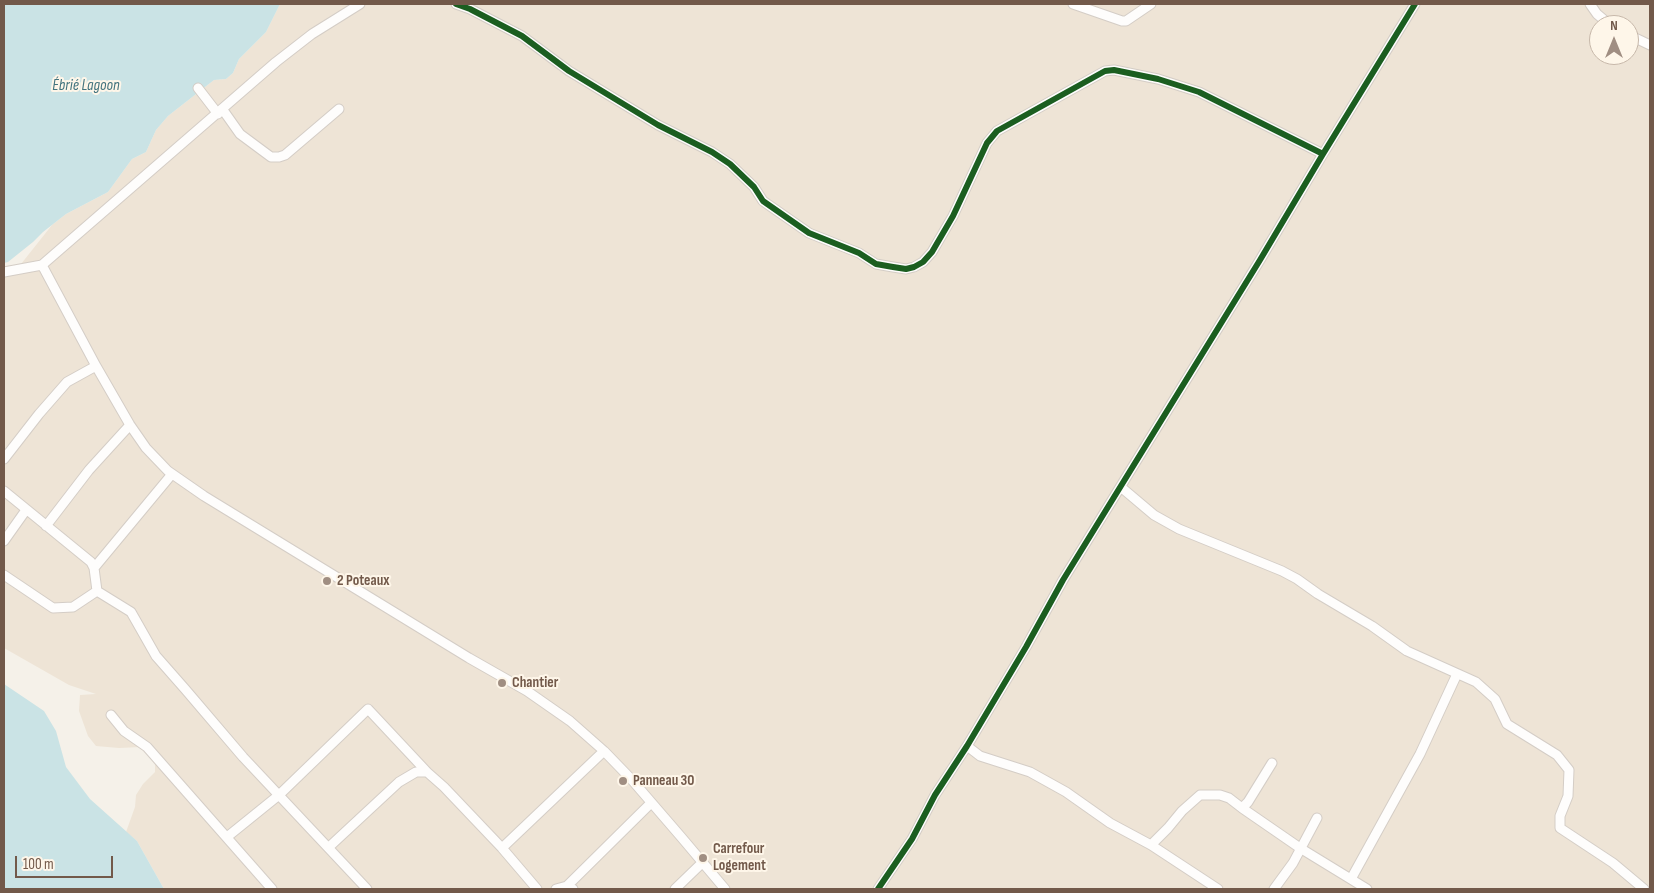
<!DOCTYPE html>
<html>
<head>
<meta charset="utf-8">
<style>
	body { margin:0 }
	#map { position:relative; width:1654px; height:893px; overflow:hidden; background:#f5f1e9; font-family:"Sofia Sans Condensed",sans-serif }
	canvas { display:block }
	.frame { position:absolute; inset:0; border:5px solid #72594a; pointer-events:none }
	.north { position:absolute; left:1589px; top:15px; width:50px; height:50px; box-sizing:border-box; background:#fef6e9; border:1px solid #c6b7a9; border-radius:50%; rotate:0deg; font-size:14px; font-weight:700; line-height:20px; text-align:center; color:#72594a }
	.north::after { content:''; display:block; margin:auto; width:18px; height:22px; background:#a08e82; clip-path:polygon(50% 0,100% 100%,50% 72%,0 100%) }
	.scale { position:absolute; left:15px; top:856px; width:98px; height:22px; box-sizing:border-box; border:2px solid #72594a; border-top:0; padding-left:6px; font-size:15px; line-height:18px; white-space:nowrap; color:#72594a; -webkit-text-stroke:4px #fef6e9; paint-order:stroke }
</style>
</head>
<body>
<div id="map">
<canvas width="1654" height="893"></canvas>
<div class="frame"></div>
<div class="north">N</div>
<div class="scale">100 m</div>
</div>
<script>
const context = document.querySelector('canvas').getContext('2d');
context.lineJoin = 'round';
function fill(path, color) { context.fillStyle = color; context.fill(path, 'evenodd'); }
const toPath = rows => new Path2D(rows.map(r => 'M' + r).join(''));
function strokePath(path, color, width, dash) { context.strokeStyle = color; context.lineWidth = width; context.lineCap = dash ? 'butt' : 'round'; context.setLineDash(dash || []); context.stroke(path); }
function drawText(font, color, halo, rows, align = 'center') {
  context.font = font + ' "Sofia Sans Condensed",sans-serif'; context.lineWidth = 4; context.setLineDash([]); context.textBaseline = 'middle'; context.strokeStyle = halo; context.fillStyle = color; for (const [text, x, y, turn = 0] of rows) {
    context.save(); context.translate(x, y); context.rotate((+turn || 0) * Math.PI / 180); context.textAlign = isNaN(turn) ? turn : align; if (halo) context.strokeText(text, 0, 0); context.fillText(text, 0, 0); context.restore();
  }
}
const residential = toPath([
	[280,4,1650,4,1650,889,164,889,137,841,126,832,135,807,136,795,143,784,155,772,155,756,140,747,119,748,96,746,88,736,79,711,80,695,96,694,69,685,4,648,4,267,21,264,52,225,66,214,108,192,132,159,146,152,156,130,168,116,214,80,226,79,233,73,239,59,266,32],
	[1599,25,1629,25,1629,55,1599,55]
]);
const water = toPath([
	[4,4,280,4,266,32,239,59,233,73,226,79,214,80,168,116,156,130,146,152,132,159,108,192,66,214,43,232,33,242,8,262,4,263],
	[4,684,44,711,56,731,66,767,90,799,137,841,164,889,4,889]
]);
const minor = toPath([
	[456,4,470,9,522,36,569,71,658,125,712,152,730,164,754,187,763,201,809,233,859,253,876,264,893,267,906,269,914,267,923,262,932,252,953,216,987,143,997,131,1105,71,1114,70,1158,79,1199,92,1323,154],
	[1073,4,1122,21,1126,21,1151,4],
	[1590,4,1597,14,1610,25],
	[1629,35,1650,45],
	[198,88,218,114],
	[223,110,240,134,271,157,279,157,285,155,339,109],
	[42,265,96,366,130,425,146,448,168,471,204,496,469,658,527,691,570,721,604,751,632,780,682,838,725,889],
	[4,272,42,265,276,62,312,34,360,4],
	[4,459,39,414,67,382,96,366],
	[1122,488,1154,515,1179,529,1282,571,1297,579,1318,594,1372,626,1407,651,1476,682,1495,699,1507,724,1557,755,1569,770,1568,796,1560,816,1560,828,1613,863,1644,889],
	[4,491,91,562,94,568,97,591,131,612,156,656,185,689,243,757,367,889],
	[46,526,89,470,130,425],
	[4,541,26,510],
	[94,568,172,474],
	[4,575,53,608,73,607,97,591],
	[111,715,124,731,147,747,272,889],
	[967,746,980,756,1030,772,1066,792,1110,823,1151,845,1168,828,1182,811,1200,795,1220,795,1229,798,1242,808,1248,802,1272,763],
	[1242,808,1300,848,1367,889],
	[227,837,279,795,368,709,427,772,444,787,502,848,537,889],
	[1151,845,1218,889],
	[329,847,399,782,416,772,427,772],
	[502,848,604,751],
	[1351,879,1420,754,1457,674],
	[567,886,651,803],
	[556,889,567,886,573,889],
	[675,889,703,862],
	[878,889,912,839,935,795,967,746,1026,647,1063,580,1260,260,1323,154,1415,4],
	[1274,889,1293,863,1317,818]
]);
const cycleway = toPath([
	[456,4,470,9,522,36,569,71,658,125,712,152,730,164,754,187,763,201,809,233,859,253,876,264,893,267,906,269,914,267,923,262,932,252,953,216,987,143,997,131,1105,71,1114,70,1158,79,1199,92,1323,154],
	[878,889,912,839,935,795,967,746,1026,647,1063,580,1260,260,1323,154,1415,4]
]);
const markers = [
	[327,581,5,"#a08e82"],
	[502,683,5,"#a08e82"],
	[623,781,5,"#a08e82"],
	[703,858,5,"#a08e82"]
];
const poiNames = [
	["2 Poteaux",337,581],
	["Chantier",512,683],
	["Panneau 30",633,781],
	["Carrefour",713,849],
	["Logement",713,866]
];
const waterNames = [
	["Ébrié Lagoon",86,86]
];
fill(residential, '#eee4d6');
fill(water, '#cae3e5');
strokePath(minor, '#d4cdc6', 11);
strokePath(minor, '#fefdfc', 9);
strokePath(cycleway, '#1b5e20', 6);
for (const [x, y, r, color] of markers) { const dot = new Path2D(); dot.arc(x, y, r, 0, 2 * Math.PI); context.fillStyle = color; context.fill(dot); strokePath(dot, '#fef6e9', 2); }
drawText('bold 15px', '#72594a', '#fef6e9', poiNames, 'left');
drawText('italic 16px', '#42737e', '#fef6e9', waterNames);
</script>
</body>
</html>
